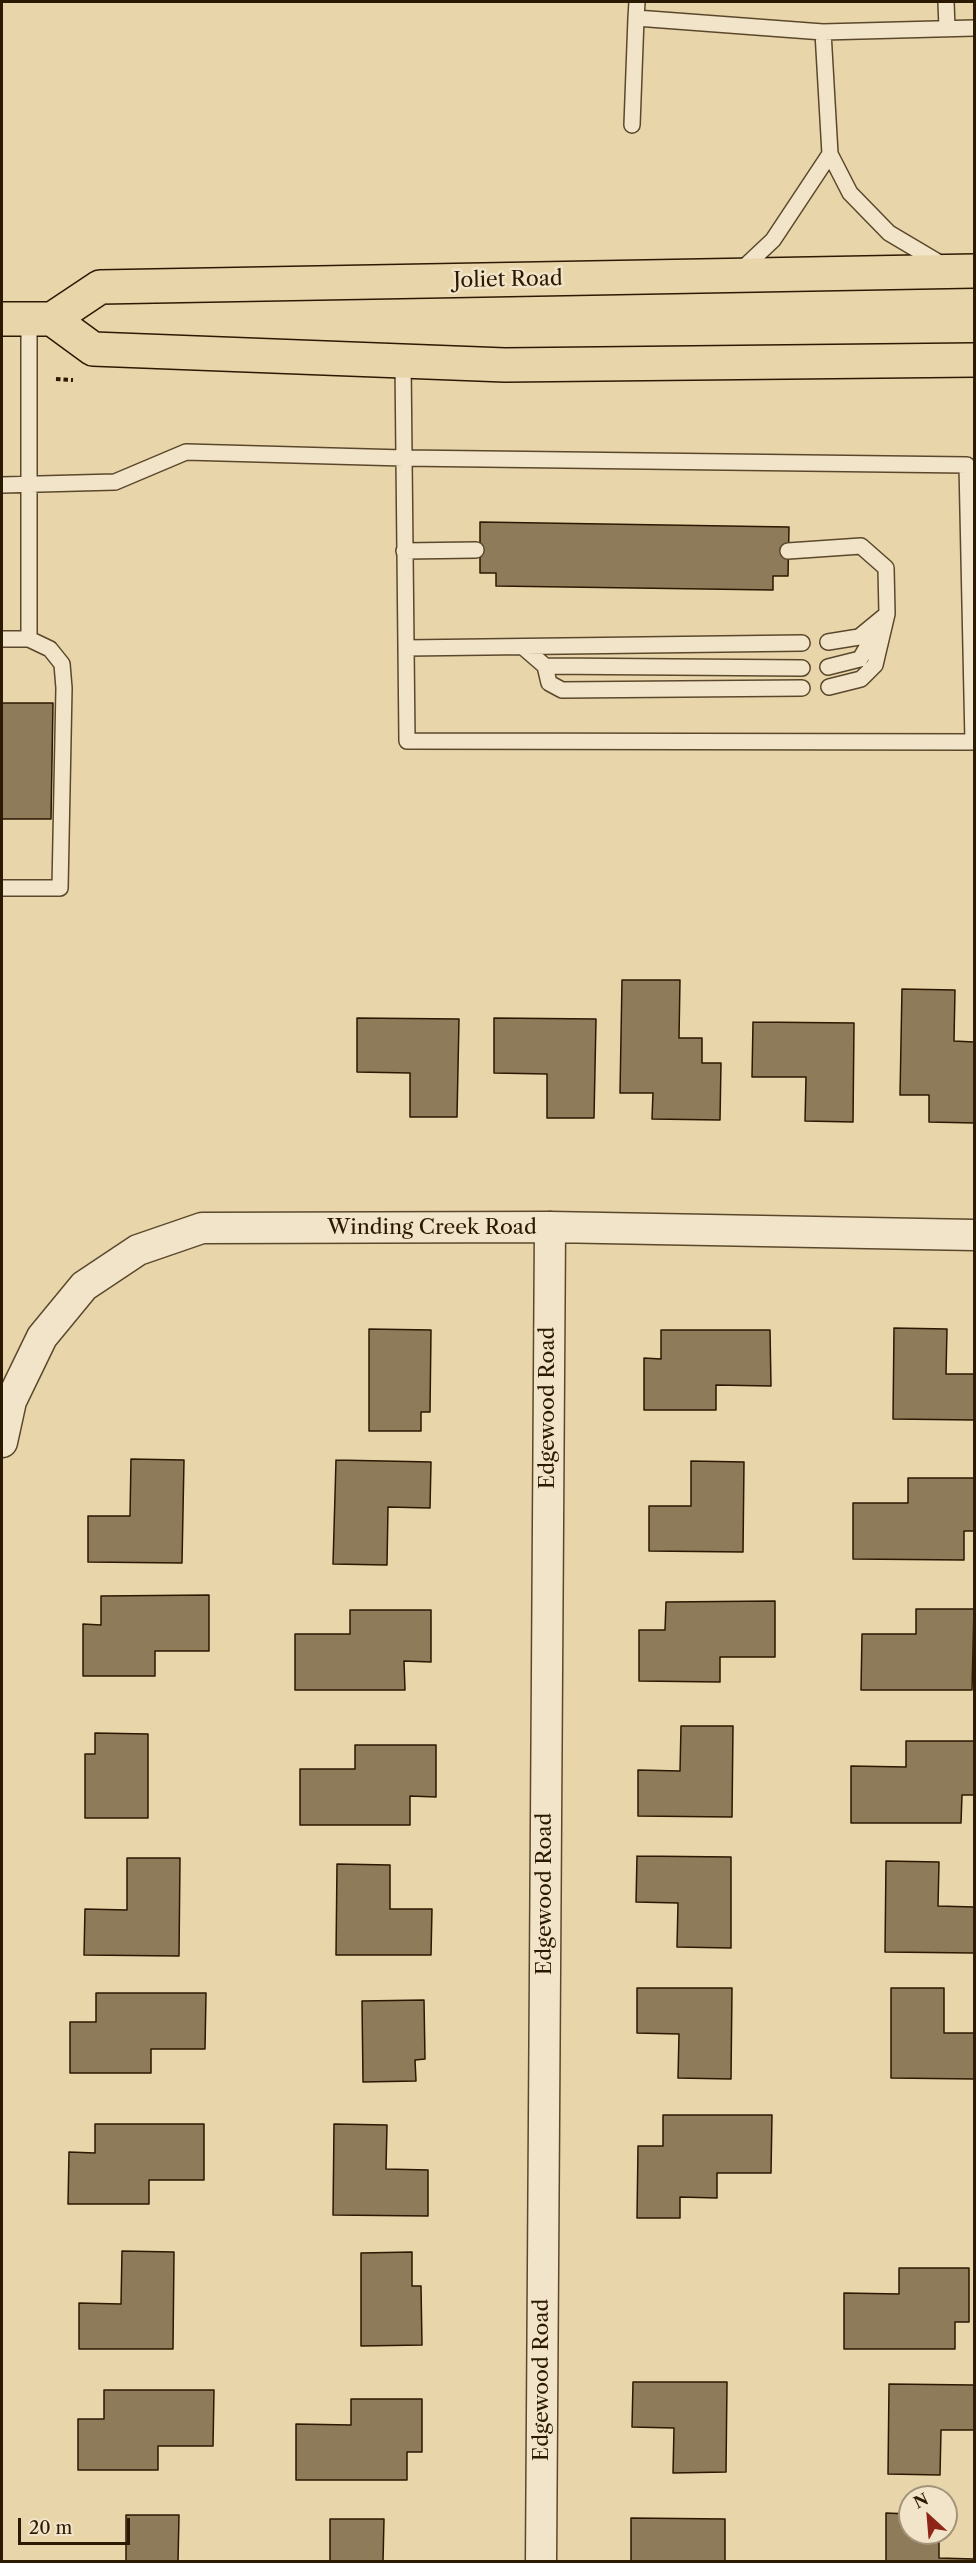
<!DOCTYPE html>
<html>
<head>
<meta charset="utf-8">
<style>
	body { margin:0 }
	#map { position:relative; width:976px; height:2563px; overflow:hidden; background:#e9d5aa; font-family:"Libre Caslon Text",serif }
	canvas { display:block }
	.frame { position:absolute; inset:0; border:3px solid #2c1902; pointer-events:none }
	.north { position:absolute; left:898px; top:2485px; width:60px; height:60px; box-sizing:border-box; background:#f1e4c8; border:2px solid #a29379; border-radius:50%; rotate:334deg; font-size:16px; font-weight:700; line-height:24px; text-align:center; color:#2c1902 }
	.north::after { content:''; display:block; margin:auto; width:21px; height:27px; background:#8f2418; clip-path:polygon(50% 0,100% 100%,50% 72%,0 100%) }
	.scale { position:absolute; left:18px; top:2518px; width:112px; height:27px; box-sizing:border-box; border:3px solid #2c1902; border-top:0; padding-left:8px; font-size:18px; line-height:21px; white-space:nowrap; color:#2c1902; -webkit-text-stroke:4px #f1e4c8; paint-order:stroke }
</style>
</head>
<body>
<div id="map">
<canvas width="976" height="2563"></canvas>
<div class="frame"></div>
<div class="north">N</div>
<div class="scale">20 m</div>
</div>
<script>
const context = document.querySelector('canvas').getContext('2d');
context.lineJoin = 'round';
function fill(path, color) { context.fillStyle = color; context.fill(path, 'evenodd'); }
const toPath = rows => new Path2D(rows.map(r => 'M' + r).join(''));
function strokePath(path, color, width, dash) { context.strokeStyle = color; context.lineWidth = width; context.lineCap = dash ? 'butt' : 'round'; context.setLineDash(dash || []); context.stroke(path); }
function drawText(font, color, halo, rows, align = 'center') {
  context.font = font + ' "Libre Caslon Text",serif'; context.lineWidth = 5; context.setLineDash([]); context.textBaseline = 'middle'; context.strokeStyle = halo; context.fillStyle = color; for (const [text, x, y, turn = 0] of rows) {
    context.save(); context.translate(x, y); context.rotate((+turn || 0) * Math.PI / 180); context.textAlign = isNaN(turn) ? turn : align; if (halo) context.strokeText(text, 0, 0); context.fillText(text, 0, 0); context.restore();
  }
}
const building = toPath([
	[480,522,789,527,788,576,773,576,773,590,496,586,496,573,480,573,480,522],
	[2,703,53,703,51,819,2,819,2,703],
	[622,980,680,980,679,1038,702,1038,702,1063,721,1063,720,1120,652,1119,653,1093,620,1093,622,980],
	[902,989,955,990,954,1041,974,1042,974,1123,929,1122,929,1095,900,1095,902,989],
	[357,1018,459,1019,457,1117,410,1117,410,1073,357,1072,357,1018],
	[494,1018,596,1019,594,1118,547,1118,547,1074,494,1073,494,1018],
	[753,1022,854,1023,853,1122,805,1121,806,1077,752,1077,753,1022],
	[894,1328,947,1329,946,1374,974,1374,974,1420,893,1419,894,1328],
	[369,1329,431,1330,430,1412,421,1412,421,1431,369,1431,369,1329],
	[661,1330,770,1330,771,1386,716,1385,716,1410,644,1410,644,1358,661,1359,661,1330],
	[131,1459,184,1460,182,1563,88,1562,88,1516,130,1516,131,1459],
	[336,1460,431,1462,430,1508,388,1507,387,1565,333,1564,336,1460],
	[691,1461,744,1462,743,1552,649,1551,649,1506,691,1506,691,1461],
	[908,1478,974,1478,974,1531,964,1531,964,1560,853,1559,853,1503,908,1503,908,1478],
	[209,1595,209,1651,155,1651,155,1676,83,1676,83,1624,101,1625,101,1596,209,1595],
	[775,1601,775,1657,720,1657,720,1682,639,1681,639,1630,665,1630,666,1602,775,1601],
	[916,1609,974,1609,972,1690,861,1690,862,1634,916,1634,916,1609],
	[350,1610,431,1610,431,1662,404,1661,405,1690,295,1690,295,1634,350,1634,350,1610],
	[681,1726,733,1726,732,1817,638,1816,638,1770,680,1771,681,1726],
	[95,1733,148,1734,148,1818,85,1818,85,1754,95,1754,95,1733],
	[906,1741,974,1741,974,1795,962,1795,961,1823,851,1823,851,1766,906,1767,906,1741],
	[355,1745,436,1745,436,1797,410,1796,410,1825,300,1825,300,1769,355,1769,355,1745],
	[637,1856,731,1857,731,1948,677,1947,678,1903,636,1902,637,1856],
	[127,1858,180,1858,179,1956,84,1955,85,1909,127,1910,127,1858],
	[886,1861,939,1862,938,1906,974,1907,974,1953,885,1952,886,1861],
	[337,1864,390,1865,390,1909,432,1909,431,1955,336,1955,337,1864],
	[637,1988,732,1988,731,2079,678,2078,679,2034,637,2033,637,1988],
	[891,1988,944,1988,944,2033,974,2033,974,2079,891,2078,891,1988],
	[96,1993,206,1993,205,2049,151,2049,151,2073,70,2073,70,2022,96,2022,96,1993],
	[424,2000,425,2059,415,2060,416,2081,363,2082,362,2001,424,2000],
	[663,2115,772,2115,771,2173,717,2173,717,2198,680,2197,680,2218,637,2218,638,2146,663,2146,663,2115],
	[95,2124,204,2124,204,2180,149,2180,149,2204,68,2204,69,2152,95,2153,95,2124],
	[334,2124,387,2125,386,2169,428,2170,428,2216,333,2215,334,2124],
	[122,2251,174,2252,173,2349,79,2349,79,2303,121,2304,122,2251],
	[412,2252,412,2286,421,2286,422,2345,361,2346,361,2253,412,2252],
	[899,2268,969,2268,969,2322,955,2322,955,2349,844,2349,844,2293,899,2294,899,2268],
	[633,2382,727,2382,726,2472,673,2473,674,2428,632,2427,633,2382],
	[889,2384,974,2385,974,2430,941,2430,940,2475,888,2474,889,2384],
	[104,2390,214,2390,213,2446,158,2446,158,2470,78,2470,78,2419,104,2419,104,2390],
	[351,2399,422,2399,422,2452,407,2452,407,2480,296,2480,296,2424,351,2425,351,2399],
	[886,2513,910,2514,910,2533,939,2533,939,2558,974,2559,974,2562,886,2562,886,2513],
	[126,2515,179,2515,178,2562,126,2562,126,2515],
	[631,2518,725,2519,725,2562,631,2562,631,2518],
	[330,2519,384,2519,383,2562,330,2562,330,2519]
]);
const path = toPath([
	[56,379,73,380]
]);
const service = toPath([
	[946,2,947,28],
	[636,18,637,2],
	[632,125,636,18,823,32],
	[830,154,823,32,974,28],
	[739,272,773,240,830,154,850,193,889,233,943,265],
	[29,319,29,639],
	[2,485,115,482,186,452,404,458,407,741,973,742,967,465,404,458,403,361],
	[404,551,476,550],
	[788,551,861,546,886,568,887,614,859,637,828,642],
	[2,639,29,639,50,649,62,664,64,688,60,888,2,888],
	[523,647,545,666,802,668],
	[406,648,802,643],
	[545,666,549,683,562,690,802,688],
	[828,667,860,659,880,625],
	[829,687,861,679,875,665,887,614]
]);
const minor = toPath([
	[2,1442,11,1401,42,1337,84,1286,138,1250,202,1228,550,1227,974,1235],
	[541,2562,550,1227]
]);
const primary = toPath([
	[2,319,52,319,100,287,974,271],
	[52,319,93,349,505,365,974,360]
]);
const streetNames = [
	["Joliet Road",508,280,-1],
	["Winding Creek Road",432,1228],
	["Edgewood Road",548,1408,-90],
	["Edgewood Road",545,1894,-90],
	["Edgewood Road",542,2380,-90]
];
fill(building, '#8e7b59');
strokePath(building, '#2c1902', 1.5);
strokePath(service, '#5b482c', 18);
strokePath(minor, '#5b482c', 33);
strokePath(primary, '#2c1902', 36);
strokePath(path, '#2c1902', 4, [4.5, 3]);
strokePath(service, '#f1e4c8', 15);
strokePath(minor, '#f1e4c8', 30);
strokePath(primary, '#e9d5aa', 33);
drawText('21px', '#2c1902', '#f1e4c8', streetNames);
</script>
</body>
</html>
